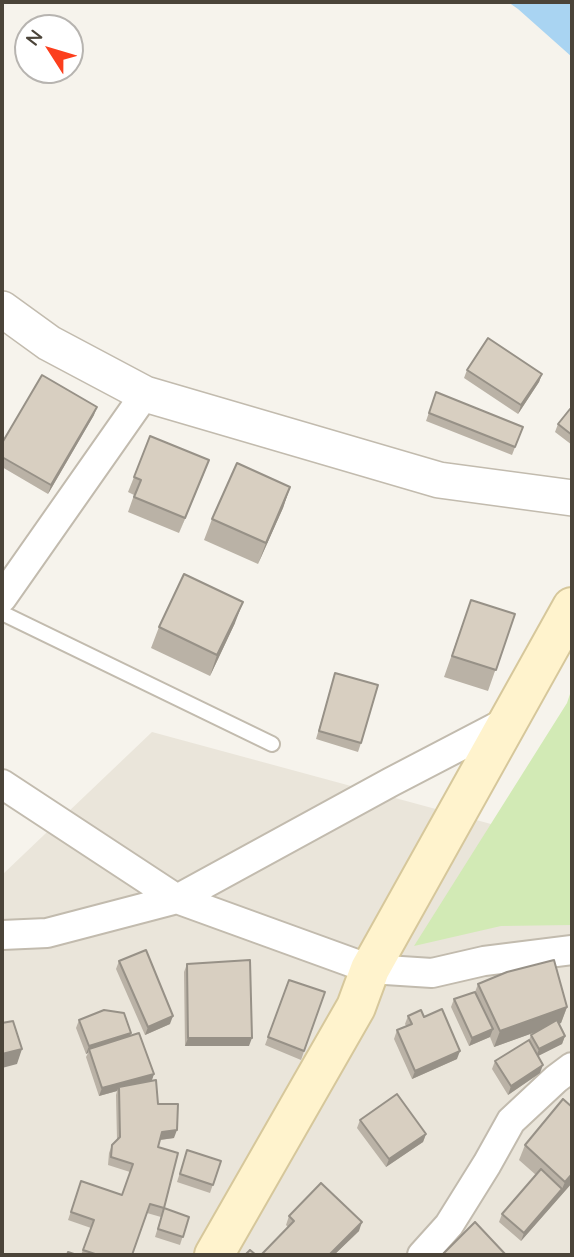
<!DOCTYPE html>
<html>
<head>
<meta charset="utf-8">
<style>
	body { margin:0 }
	#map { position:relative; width:574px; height:1257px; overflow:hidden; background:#f6f3ec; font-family:Quicksand,sans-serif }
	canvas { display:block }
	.frame { position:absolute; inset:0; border:4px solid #4b4439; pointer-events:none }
	.north { position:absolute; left:14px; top:14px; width:70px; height:70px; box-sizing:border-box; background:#fff; border:2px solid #b7b4b0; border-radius:50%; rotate:307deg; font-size:19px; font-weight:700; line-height:28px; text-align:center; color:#4b4439 }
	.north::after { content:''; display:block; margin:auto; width:24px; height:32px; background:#fc3f1d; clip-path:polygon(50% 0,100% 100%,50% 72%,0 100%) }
</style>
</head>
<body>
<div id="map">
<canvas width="574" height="1257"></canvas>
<div class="frame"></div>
<div class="north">N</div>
</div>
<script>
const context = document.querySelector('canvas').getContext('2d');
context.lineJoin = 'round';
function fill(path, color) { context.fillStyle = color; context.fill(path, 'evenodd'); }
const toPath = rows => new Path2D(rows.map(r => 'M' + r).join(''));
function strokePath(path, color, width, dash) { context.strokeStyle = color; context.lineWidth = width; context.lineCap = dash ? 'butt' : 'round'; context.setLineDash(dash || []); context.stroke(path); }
const residential = toPath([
	[152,732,572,846,572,1255,2,1255,2,875]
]);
const green = toPath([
	[572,688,572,925,501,926,414,946,567,703]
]);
const water = toPath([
	[508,2,572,2,572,57,518,9]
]);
const service = toPath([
	[2,613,272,744]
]);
const minor = toPath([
	[2,598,145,394],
	[2,784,177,899,391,782,508,721],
	[2,935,47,933,177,899,370,969,432,973,484,961,572,950],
	[422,1255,449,1225,487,1164,511,1121,556,1079,572,1067]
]);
const tertiary = toPath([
	[2,309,49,343,145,394,439,480,572,498]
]);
const secondary = toPath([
	[214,1255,356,1007,370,969,572,607]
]);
const wall = toPath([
	[467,370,542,374,539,382,518,414,464,378],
	[436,392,523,427,512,455,426,421],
	[572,402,572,445,555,432,558,424,570,409],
	[94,415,48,494,2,467,2,443],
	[209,460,179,533,128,512,134,495,128,492,134,477],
	[290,487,283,508,258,564,204,540,212,519],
	[471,600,515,614,488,691,444,677],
	[235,623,210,676,151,648,159,627],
	[335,673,361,743,358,752,316,739],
	[119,961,170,1024,145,1035,116,969],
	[187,964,249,1046,185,1046,184,972],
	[289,980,325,992,301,1060,265,1045],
	[478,984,567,1007,561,1023,559,1024,565,1036,562,1044,538,1056,540,1073,508,1095,492,1069,495,1061,529,1040,531,1035,538,1031,494,1047,490,1037,469,1046,451,1007,454,999,475,992],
	[408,1016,424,1017,457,1059,412,1079,394,1039,397,1030,406,1026,405,1024],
	[79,1020,131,1033,130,1036,154,1074,151,1081,158,1104,174,1138,160,1140,158,1147,164,1208,189,1217,180,1245,155,1237,161,1217,147,1213,132,1255,81,1255,91,1228,68,1220,81,1181,122,1195,130,1172,108,1165,109,1153,112,1145,117,1140,116,1095,117,1091,99,1096,86,1057,88,1053,86,1054,76,1028],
	[572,1107,572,1183,521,1241,499,1222,502,1214,536,1175,519,1160,525,1145],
	[360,1120,426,1134,423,1142,386,1167,357,1128],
	[187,1150,221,1161,210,1193,177,1182],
	[289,1216,359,1231,334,1255,261,1255,288,1227,286,1225]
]);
const shadedWall = toPath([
	[542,374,539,382,518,414,521,405],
	[97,407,94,415,48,494,51,485],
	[209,460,203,476,179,533,185,518],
	[290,487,283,508,258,564,266,543],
	[243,602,235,623,210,676,217,655],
	[567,1007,561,1023,494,1047,500,1031],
	[173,1016,170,1024,145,1035,148,1027],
	[493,1029,490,1037,469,1046,472,1038],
	[131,1033,128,1041,89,1049,88,1053,86,1054,89,1046],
	[565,1036,562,1044,536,1057,539,1049],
	[188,1038,252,1038,249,1046,185,1046],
	[22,1049,17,1064,2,1068,2,1054],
	[460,1051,457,1059,412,1079,415,1071],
	[543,1065,540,1073,508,1095,511,1086],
	[154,1074,151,1083,119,1087,117,1091,99,1096,102,1088],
	[177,1130,174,1138,159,1140,162,1132],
	[426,1134,423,1142,386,1167,389,1159],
	[572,1174,572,1183,521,1241,524,1233,562,1189,565,1182],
	[362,1222,359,1231,334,1255,329,1255]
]);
const building = toPath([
	[488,338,542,374,521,405,467,370,488,338],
	[42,375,97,407,51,485,2,457,2,443,42,375],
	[436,392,523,427,515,447,429,413,436,392],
	[570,409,572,410,572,435,558,424,570,409],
	[150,436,209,460,185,518,134,497,141,480,134,477,150,436],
	[237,463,290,487,266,543,212,519,237,463],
	[184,574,243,602,217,655,159,627,184,574],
	[471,600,515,614,496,670,452,656,471,600],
	[335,673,378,685,361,743,319,731,335,673],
	[146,950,173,1016,148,1027,119,961,146,950],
	[250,960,252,1038,188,1038,187,964,250,960],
	[554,960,567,1007,500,1031,478,984,507,972,554,960],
	[289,980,325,992,304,1051,268,1037,289,980],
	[475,992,493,1029,472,1038,454,999,475,992],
	[442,1009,460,1051,415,1071,397,1030,412,1024,408,1016,421,1010,424,1017,442,1009],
	[104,1010,124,1013,131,1033,89,1046,79,1020,104,1010],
	[557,1020,565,1036,539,1049,531,1035,557,1020],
	[13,1021,22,1049,2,1054,2,1023,13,1021],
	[139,1033,154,1074,102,1088,89,1049,139,1033],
	[529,1040,543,1065,511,1086,495,1061,529,1040],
	[156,1080,158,1104,178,1104,177,1130,162,1132,158,1147,178,1153,164,1208,150,1204,132,1255,98,1255,83,1250,94,1220,71,1212,81,1181,122,1195,133,1164,111,1157,112,1145,120,1137,119,1087,156,1080],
	[397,1094,426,1134,389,1159,360,1120,397,1094],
	[563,1099,572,1107,572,1174,565,1182,525,1145,563,1099],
	[187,1150,221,1161,213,1185,180,1174,187,1150],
	[541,1169,562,1189,524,1233,502,1214,541,1169],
	[321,1183,362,1222,329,1255,261,1255,294,1221,289,1216,321,1183],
	[164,1208,189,1217,183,1237,158,1229,164,1208],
	[475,1222,506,1255,442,1255,475,1222],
	[250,1250,256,1255,245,1255,250,1250],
	[68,1252,77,1255,67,1255,68,1252]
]);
fill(residential, '#eae5da');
fill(green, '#d2eab5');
fill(water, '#a9d4f2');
strokePath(service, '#c2bbae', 18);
strokePath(minor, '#c2bbae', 32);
strokePath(tertiary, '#c2bbae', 38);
strokePath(secondary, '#d6c79b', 42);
strokePath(service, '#fff', 14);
strokePath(minor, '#fff', 28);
strokePath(tertiary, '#fff', 35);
strokePath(secondary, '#fff3cd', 38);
fill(wall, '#bab2a6');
fill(shadedWall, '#979187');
fill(building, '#d8cfc1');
strokePath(building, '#979187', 2);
</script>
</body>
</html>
